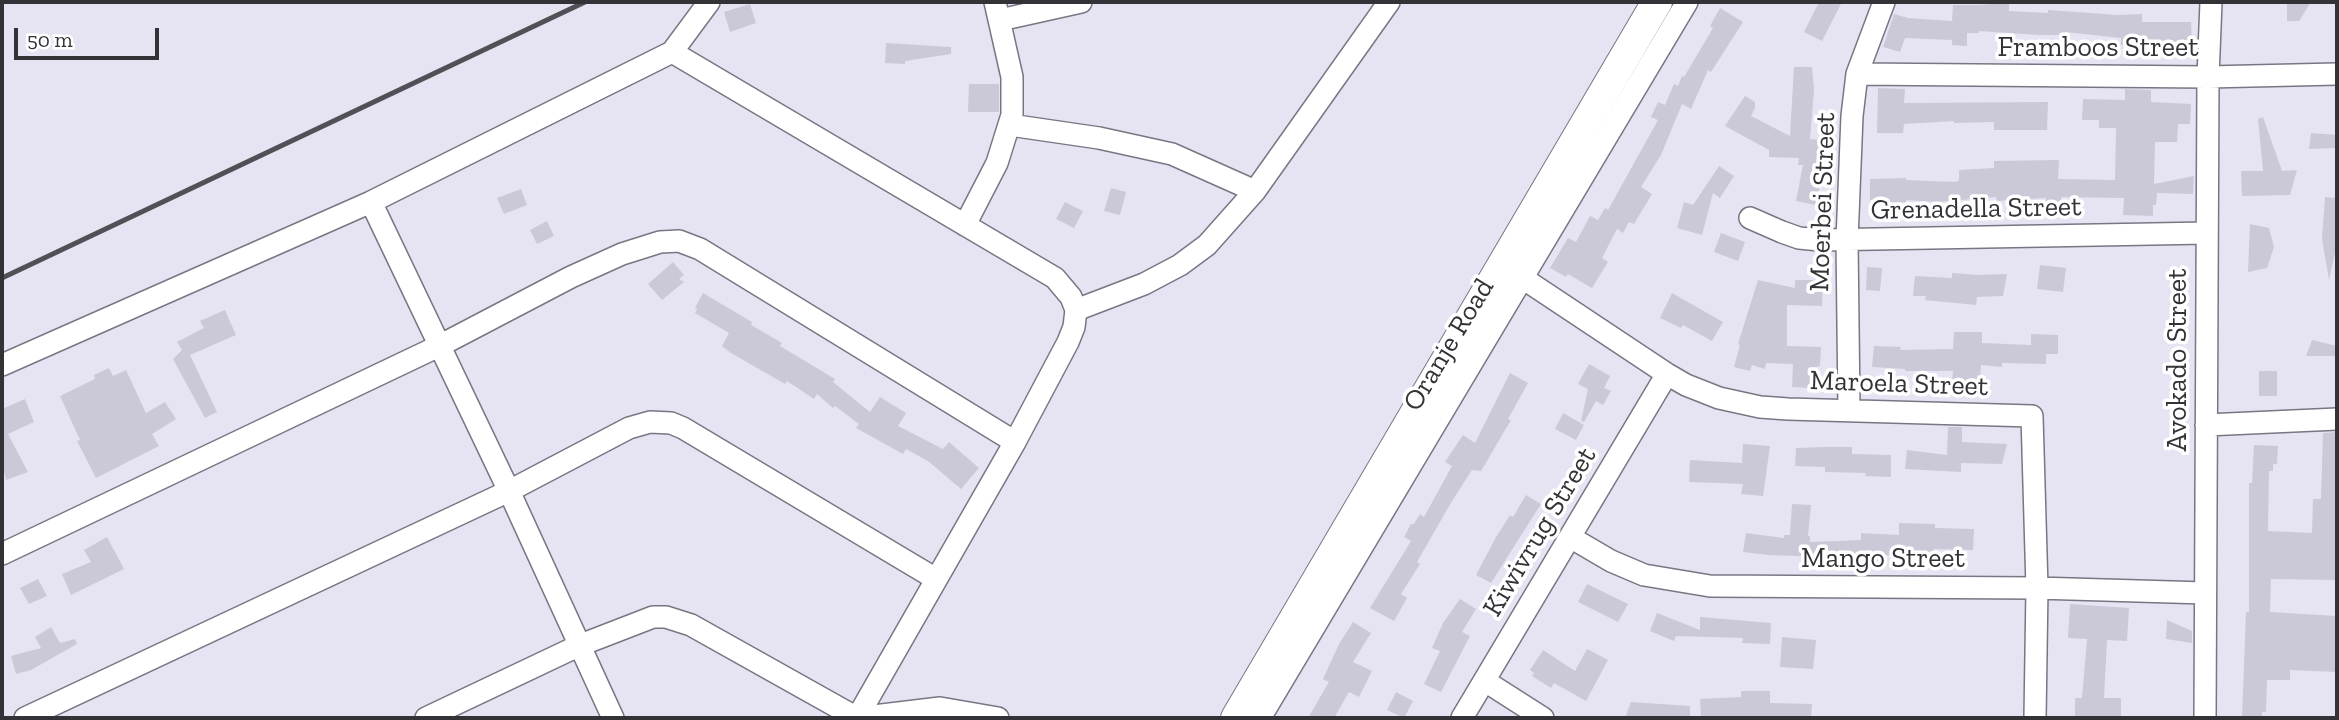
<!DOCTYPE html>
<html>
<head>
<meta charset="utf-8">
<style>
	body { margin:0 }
	#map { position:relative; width:2339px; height:720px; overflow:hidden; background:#e6e4f2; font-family:"Zilla Slab",serif }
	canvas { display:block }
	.frame { position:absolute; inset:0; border:4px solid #333237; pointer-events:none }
	.scale { position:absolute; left:14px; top:28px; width:145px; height:32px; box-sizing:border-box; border:4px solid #333237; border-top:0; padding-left:9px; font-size:21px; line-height:24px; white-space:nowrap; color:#333237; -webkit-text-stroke:5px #fff; paint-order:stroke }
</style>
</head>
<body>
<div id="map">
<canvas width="2339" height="720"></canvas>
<div class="frame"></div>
<div class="scale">50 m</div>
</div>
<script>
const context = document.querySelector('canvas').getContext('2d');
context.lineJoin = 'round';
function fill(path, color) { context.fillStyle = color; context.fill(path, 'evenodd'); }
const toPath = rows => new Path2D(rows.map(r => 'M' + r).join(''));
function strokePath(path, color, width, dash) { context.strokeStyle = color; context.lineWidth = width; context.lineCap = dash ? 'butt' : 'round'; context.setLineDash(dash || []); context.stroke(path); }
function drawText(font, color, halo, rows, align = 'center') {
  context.font = font + ' "Zilla Slab",serif'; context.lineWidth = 7; context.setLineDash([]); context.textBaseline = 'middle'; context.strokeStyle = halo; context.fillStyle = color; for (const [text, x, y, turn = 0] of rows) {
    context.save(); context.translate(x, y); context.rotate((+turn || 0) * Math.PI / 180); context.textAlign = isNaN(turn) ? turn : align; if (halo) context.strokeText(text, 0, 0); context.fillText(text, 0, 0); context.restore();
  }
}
const building = toPath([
	[1819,2,1842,2,1822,41,1804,32],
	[1992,2,2009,2,2009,11,2048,13,2048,10,2118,15,2142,14,2142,22,2191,22,2192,43,2147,44,2147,46,2121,45,2121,38,2065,32,2065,35,2039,35,1979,31,1979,33,1967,33,1967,46,1952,45,1952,40,1905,38,1900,52,1883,47,1894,14,1908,18,1952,21,1953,5,1979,5,1992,4],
	[2287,2,2311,2,2299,21,2287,21],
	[750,4,756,23,730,32,724,12],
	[1720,8,1743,22,1711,72,1708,70,1691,109,1682,104,1661,155,1641,187,1652,194,1634,224,1629,222,1623,233,1617,229,1602,258,1608,262,1592,288,1568,274,1566,277,1550,268,1568,238,1576,242,1590,216,1598,220,1605,208,1608,210,1658,120,1651,117,1658,102,1665,105,1674,84,1678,86,1682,76,1684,77,1713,28,1710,26],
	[886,43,951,47,951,54,905,61,905,64,885,63],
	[1794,67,1812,67,1814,90,1810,139,1822,140,1818,178,1821,179,1816,205,1796,201,1803,165,1798,165,1799,158,1769,157,1769,150,1725,126,1745,96,1755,102,1755,108,1751,116,1790,136],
	[969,84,999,84,999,112,968,112],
	[1878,88,1905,89,1904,103,2048,102,2047,130,1994,130,1994,122,1954,123,1954,121,1904,124,1903,133,1877,133],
	[2125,89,2151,90,2151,102,2191,104,2190,124,2178,124,2177,142,2155,142,2154,184,2194,176,2193,194,2157,193,2156,205,2153,205,2153,216,2123,215,2124,198,2061,197,2062,202,2046,203,2046,198,1997,201,1996,197,1939,202,1906,200,1906,202,1882,203,1881,200,1870,200,1870,179,1906,178,1906,180,1956,182,1959,180,1959,170,1994,168,1994,161,2059,160,2058,179,2115,180,2116,128,2099,128,2099,120,2082,120,2083,99,2125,100],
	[2263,117,2282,171,2297,170,2290,195,2242,196,2241,171,2263,171,2258,119],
	[2311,133,2337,135,2337,148,2309,149],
	[1719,166,1734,176,1720,198,1713,193,1702,235,1677,228,1684,202,1693,205],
	[1111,188,1126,192,1120,215,1104,211],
	[521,189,527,205,504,214,497,198],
	[2325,197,2335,198,2337,244,2329,280,2322,239],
	[1065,202,1083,211,1074,228,1056,219],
	[547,221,554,236,537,244,530,230],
	[2250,224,2269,228,2274,247,2267,268,2248,272],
	[1721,233,1745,242,1738,261,1714,252],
	[673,262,684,275,679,279,684,282,662,300,648,284],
	[2040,265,2066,268,2063,292,2037,289],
	[1867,267,1882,268,1880,291,1866,290],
	[1952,273,1977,275,2007,274,2003,296,1977,297,1976,305,1925,300,1926,296,1913,296,1915,276,1952,278],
	[1758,280,1795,288,1795,280,1823,280,1822,306,1787,305,1787,346,1821,347,1820,366,1812,368,1811,388,1792,387,1793,364,1766,363,1765,369,1752,365,1750,371,1734,367,1740,345,1738,344],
	[703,293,752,322,751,325,782,343,780,346,835,379,833,382,870,412,880,397,906,413,898,426,943,449,949,442,979,468,961,489,928,461,906,449,903,454,856,428,859,424,835,406,833,408,817,394,814,399,787,381,785,384,731,353,722,346,729,333,695,313,697,309,695,308],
	[1672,293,1723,322,1712,341,1683,325,1681,328,1660,318],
	[225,310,236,335,190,355,217,412,205,418,173,359,182,350,177,342,204,328,200,321],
	[1954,332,1982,332,1982,343,2031,345,2031,334,2058,335,2058,354,2046,354,2046,364,2002,363,2002,367,1981,365,1980,380,1969,379,1968,383,1952,383,1953,371,1905,371,1905,369,1872,367,1874,346,1901,347,1900,350,1953,349],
	[2312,340,2337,346,2337,356,2306,356],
	[1589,364,1610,376,1604,388,1611,391,1603,405,1596,401,1584,422,1581,421,1588,389,1578,384],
	[109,368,113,376,126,370,146,413,165,402,176,419,152,434,159,446,96,478,77,441,80,440,60,396,95,379,94,375],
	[2259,371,2277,371,2277,396,2259,396],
	[1510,373,1528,383,1508,419,1511,420,1481,471,1472,470,1452,501,1417,562,1420,564,1401,594,1407,598,1394,621,1370,608,1411,541,1404,537,1411,524,1414,524,1420,514,1424,517,1452,466,1445,462,1463,435,1475,443],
	[25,399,34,422,8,434,28,472,6,480,2,464,2,409],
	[1563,413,1584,425,1576,440,1555,429],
	[1948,427,1962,427,1962,442,2007,444,2002,464,1961,463,1961,472,1905,469,1907,450,1947,455],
	[2337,432,2337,580,2271,579,2270,612,2337,616,2337,672,2290,670,2290,680,2267,680,2266,712,2262,712,2262,718,2242,718,2246,612,2249,612,2249,483,2252,483,2254,445,2278,446,2277,464,2273,464,2273,471,2269,471,2268,531,2312,533,2313,499,2321,499,2323,433],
	[1743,444,1770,446,1763,496,1741,494,1743,484,1689,482,1690,460,1742,463],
	[1825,447,1852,447,1852,454,1891,455,1891,477,1865,476,1866,473,1825,472,1825,467,1795,466,1796,448],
	[1526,495,1541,504,1491,583,1476,575,1495,539,1510,515,1513,517],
	[1792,504,1811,505,1808,536,1810,536,1810,542,1861,540,1861,533,1899,535,1899,523,1935,524,1935,528,1974,529,1973,550,1934,549,1934,557,1886,555,1885,562,1824,560,1824,557,1768,555,1743,552,1746,533,1784,538,1784,535,1790,535],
	[107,537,124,569,71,595,62,574,91,562,84,550],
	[38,579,47,596,29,604,20,588],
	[1587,584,1628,604,1618,622,1578,602],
	[1460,599,1476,609,1462,632,1470,636,1441,692,1424,684,1440,651,1432,648,1443,623],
	[2070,604,2129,608,2127,641,2107,640,2104,698,2121,698,2121,718,2075,718,2075,698,2082,698,2087,639,2068,638],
	[1657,613,1700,630,1700,617,1771,623,1770,644,1742,643,1743,638,1676,636,1674,641,1650,631],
	[2167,620,2192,631,2192,643,2166,639],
	[1353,622,1371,633,1353,662,1372,671,1359,697,1349,692,1334,718,1308,718,1329,682,1323,679,1339,644],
	[51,627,60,643,75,639,77,644,31,670,16,674,11,656,41,648,35,637],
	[1782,637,1816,640,1813,669,1780,667],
	[1587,649,1608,660,1586,701,1554,683,1551,688,1532,676,1534,673,1530,670,1543,650,1575,671],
	[1741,691,1770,691,1770,703,1812,704,1811,718,1741,718,1741,716,1701,718,1700,699,1741,697],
	[1396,692,1413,701,1404,718,1387,710],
	[1631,702,1690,706,1690,718,1625,718]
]);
const street = toPath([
	[1000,20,1081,2],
	[672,52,709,2],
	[1857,74,2208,77,2337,74],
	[1010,125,1099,138,1172,154,1255,191],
	[371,202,509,491,613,718],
	[1750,218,1782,232,1799,238,1820,240,2207,233],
	[965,225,997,163,1012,115,1012,77,995,2],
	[1503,265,1667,374,1686,385,1719,398,1760,407,1788,409,2032,416,2037,588,2035,718],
	[1076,310,1144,284,1180,265,1207,245,1255,191,1389,2],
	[2,365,371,202,672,52,1055,278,1071,297,1076,310,1074,327,1068,342,1015,442,857,718],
	[1849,409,1847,240,1852,116,1857,74,1884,2],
	[2206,425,2337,419],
	[1570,537,1611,561,1644,575,1710,586,2037,588,2205,593],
	[2,554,441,345,571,277,622,254,660,242,679,241,700,249,1015,442],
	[1485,681,1543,718],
	[25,718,509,491,629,428,650,422,671,423,683,428,936,579],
	[426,718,578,646,653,617,666,617,691,625,857,718,940,708,998,718],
	[1260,718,1687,2],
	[1462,718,1667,374],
	[2205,718,2208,77,2211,2]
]);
const secondary = toPath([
	[1236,718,1657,2]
]);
const rail = toPath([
	[2,278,585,2]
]);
const streetNames = [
	["Framboos Street",2098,48],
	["Moerbei Street",1823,202,-88],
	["Grenadella Street",1976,209,-1],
	["Oranje Road",1449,345,-59],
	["Avokado Street",2178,360,-90],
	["Maroela Street",1899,384,2],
	["Kiwivrug Street",1540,532,-59],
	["Mango Street",1883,559]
];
fill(building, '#cbc9d7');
strokePath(street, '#787683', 24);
strokePath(secondary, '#787683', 32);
strokePath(street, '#fff', 21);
strokePath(secondary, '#fff', 30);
strokePath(rail, '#515056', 5);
drawText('28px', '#333237', '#fff', streetNames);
</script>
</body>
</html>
